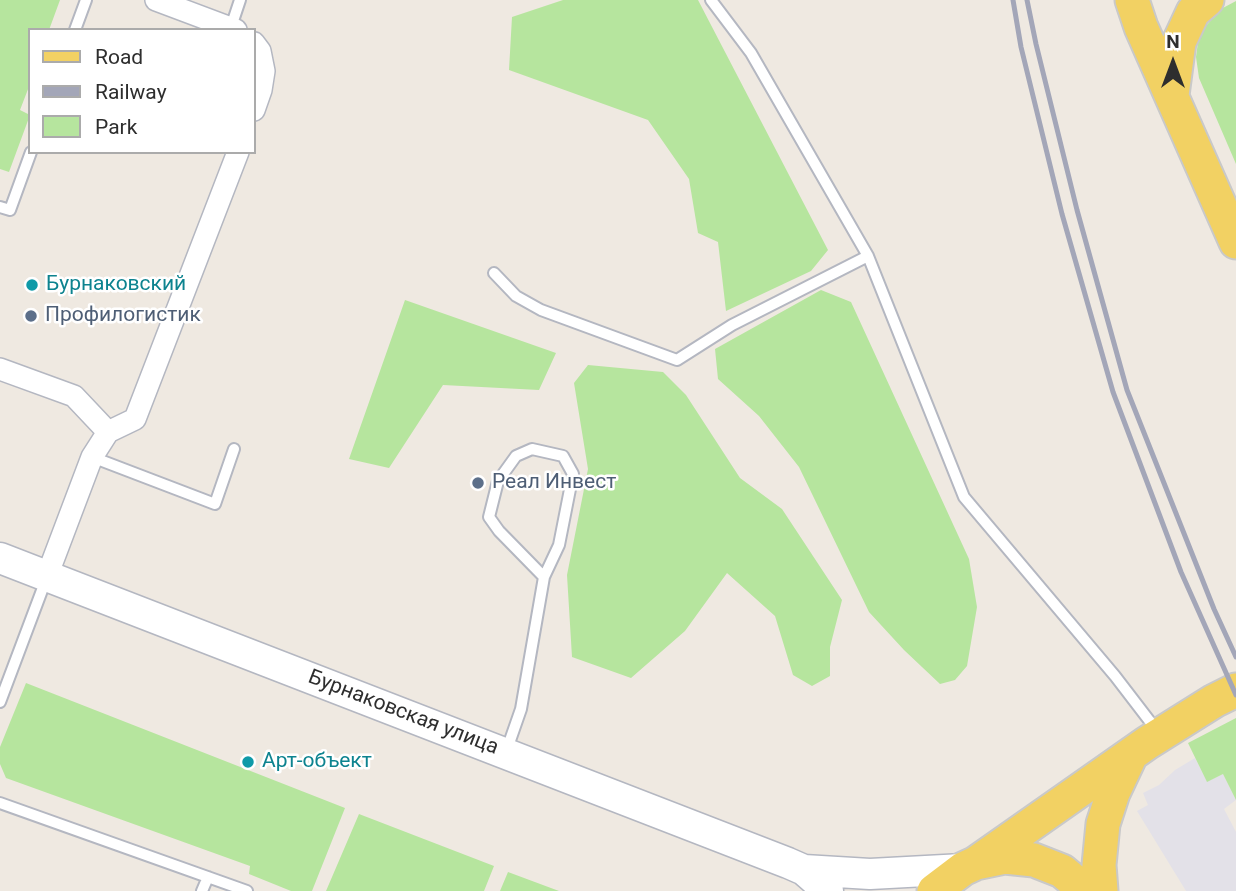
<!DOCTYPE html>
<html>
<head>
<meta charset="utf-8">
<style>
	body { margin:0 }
	#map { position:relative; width:1236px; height:891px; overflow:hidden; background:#efe9e1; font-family:Roboto,sans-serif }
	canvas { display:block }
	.legend { position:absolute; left:28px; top:28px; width:228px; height:126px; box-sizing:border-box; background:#fff; border:2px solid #ababab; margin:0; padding:9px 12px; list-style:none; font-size:21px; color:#2e2e2e }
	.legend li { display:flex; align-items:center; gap:14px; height:35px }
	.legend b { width:35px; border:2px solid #ababab }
	.north { position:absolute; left:1138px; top:28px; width:70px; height:70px; -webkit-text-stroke:5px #fff; paint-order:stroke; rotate:0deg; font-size:19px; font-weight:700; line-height:28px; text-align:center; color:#2e2e2e }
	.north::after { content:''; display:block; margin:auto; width:24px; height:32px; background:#2e2e2e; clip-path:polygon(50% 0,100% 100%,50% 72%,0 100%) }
</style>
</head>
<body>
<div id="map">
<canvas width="1236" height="891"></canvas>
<ul class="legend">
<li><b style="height:9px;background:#f2d163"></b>Road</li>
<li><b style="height:9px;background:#a3a6b8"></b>Railway</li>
<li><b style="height:19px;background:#b6e59e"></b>Park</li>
</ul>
<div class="north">N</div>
</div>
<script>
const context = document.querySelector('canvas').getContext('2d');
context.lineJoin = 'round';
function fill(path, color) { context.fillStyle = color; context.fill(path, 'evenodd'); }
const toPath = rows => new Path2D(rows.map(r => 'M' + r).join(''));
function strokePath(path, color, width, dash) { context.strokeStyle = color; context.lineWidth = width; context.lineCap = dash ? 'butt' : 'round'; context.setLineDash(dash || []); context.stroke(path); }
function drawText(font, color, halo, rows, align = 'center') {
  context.font = font + ' Roboto,sans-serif'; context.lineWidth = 5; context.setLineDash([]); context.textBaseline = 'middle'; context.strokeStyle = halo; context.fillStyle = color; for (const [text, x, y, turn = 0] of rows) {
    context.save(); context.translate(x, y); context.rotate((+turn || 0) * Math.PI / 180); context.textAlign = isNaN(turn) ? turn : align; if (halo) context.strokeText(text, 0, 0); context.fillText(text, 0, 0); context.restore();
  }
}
const industrial = toPath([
	[1195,758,1207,781,1223,774,1236,800,1224,809,1236,832,1236,891,1186,891,1137,811,1148,805,1143,793,1159,785,1175,770]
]);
const green = toPath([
	[0,0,60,0,49,30,30,30,30,84,20,110,30,115,9,172,0,169],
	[563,0,698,0,828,250,811,271,726,311,718,242,698,233,689,179,648,120,509,70,512,17],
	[1236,1,1236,164,1199,78,1196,57,1198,42,1205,27,1221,9],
	[821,290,851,302,969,559,977,607,967,666,955,680,940,684,904,650,869,612,799,467,759,416,718,379,715,349],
	[405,300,556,353,539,390,443,385,389,468,349,459],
	[588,365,663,372,686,395,740,478,782,509,842,600,830,647,830,676,812,686,793,675,775,616,727,573,685,631,631,678,572,657,567,575,588,469,574,383],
	[26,683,345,808,312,891,291,891,249,874,250,866,6,778,0,764,0,747],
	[1236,718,1236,800,1223,774,1207,782,1188,743],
	[359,814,494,866,484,891,326,891],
	[508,872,559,891,500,891]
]);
const service = toPath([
	[711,0,751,53,868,256,964,497,1115,676,1158,732],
	[231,27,240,0],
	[75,30,86,0],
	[0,207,10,210,31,152],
	[494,273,516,296,541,310,677,360,732,325,868,256],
	[92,457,215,504,234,449],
	[0,702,47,577],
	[506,752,521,709,544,577,559,545,573,474,563,456,532,449,516,456,498,481,489,517,499,531,544,577],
	[0,803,247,891],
	[202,891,208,877]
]);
const minor = toPath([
	[156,0,236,30],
	[254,43,260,51,264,71,261,90,254,110],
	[0,369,74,396,108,432],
	[47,576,92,457,108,432,135,419,238,152]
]);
const secondary = toPath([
	[0,558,788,863,804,870,828,891],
	[804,870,870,874,963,869]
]);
const primary = toPath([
	[1132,0,1141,27,1236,242],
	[1172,95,1179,42,1193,12,1207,0],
	[976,863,1147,743,1214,701,1236,690],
	[934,891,963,869,976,863,1005,857,1034,860,1062,871,1086,891],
	[1101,891,1099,865,1103,824,1113,793,1129,759]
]);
const rail = toPath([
	[1013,0,1021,47,1062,214,1113,392,1181,572,1236,695],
	[1027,0,1036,44,1077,210,1127,390,1214,609,1236,657]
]);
const markers = [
	[32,285,7,"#0f9aa8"],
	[31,316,7,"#5c6f8a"],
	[478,483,7,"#5c6f8a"],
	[248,762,7,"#0f9aa8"]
];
const cultureNames = [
	["Бурнаковский",46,285],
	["Арт-объект",262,762]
];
const serviceNames = [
	["Профилогистик",45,316],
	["Реал Инвест",492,483]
];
const streetNames = [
	["Бурнаковская улица",403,713,21]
];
fill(industrial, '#e3e1e8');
fill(green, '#b6e59e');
strokePath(service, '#b4b7c1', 14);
strokePath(minor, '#b4b7c1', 24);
strokePath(secondary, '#b4b7c1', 33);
strokePath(primary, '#c9c9c9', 37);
strokePath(service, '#fff', 10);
strokePath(minor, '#fff', 21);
strokePath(secondary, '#fff', 30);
strokePath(primary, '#f2d163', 33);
strokePath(rail, '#a3a6b8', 5);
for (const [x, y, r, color] of markers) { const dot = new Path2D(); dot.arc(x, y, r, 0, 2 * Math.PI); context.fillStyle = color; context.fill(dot); strokePath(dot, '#fff', 2.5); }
drawText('21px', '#0d838f', '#fff', cultureNames, 'left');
drawText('21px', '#4e5e75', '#fff', serviceNames, 'left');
drawText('21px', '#2e2e2e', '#fff', streetNames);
</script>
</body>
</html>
